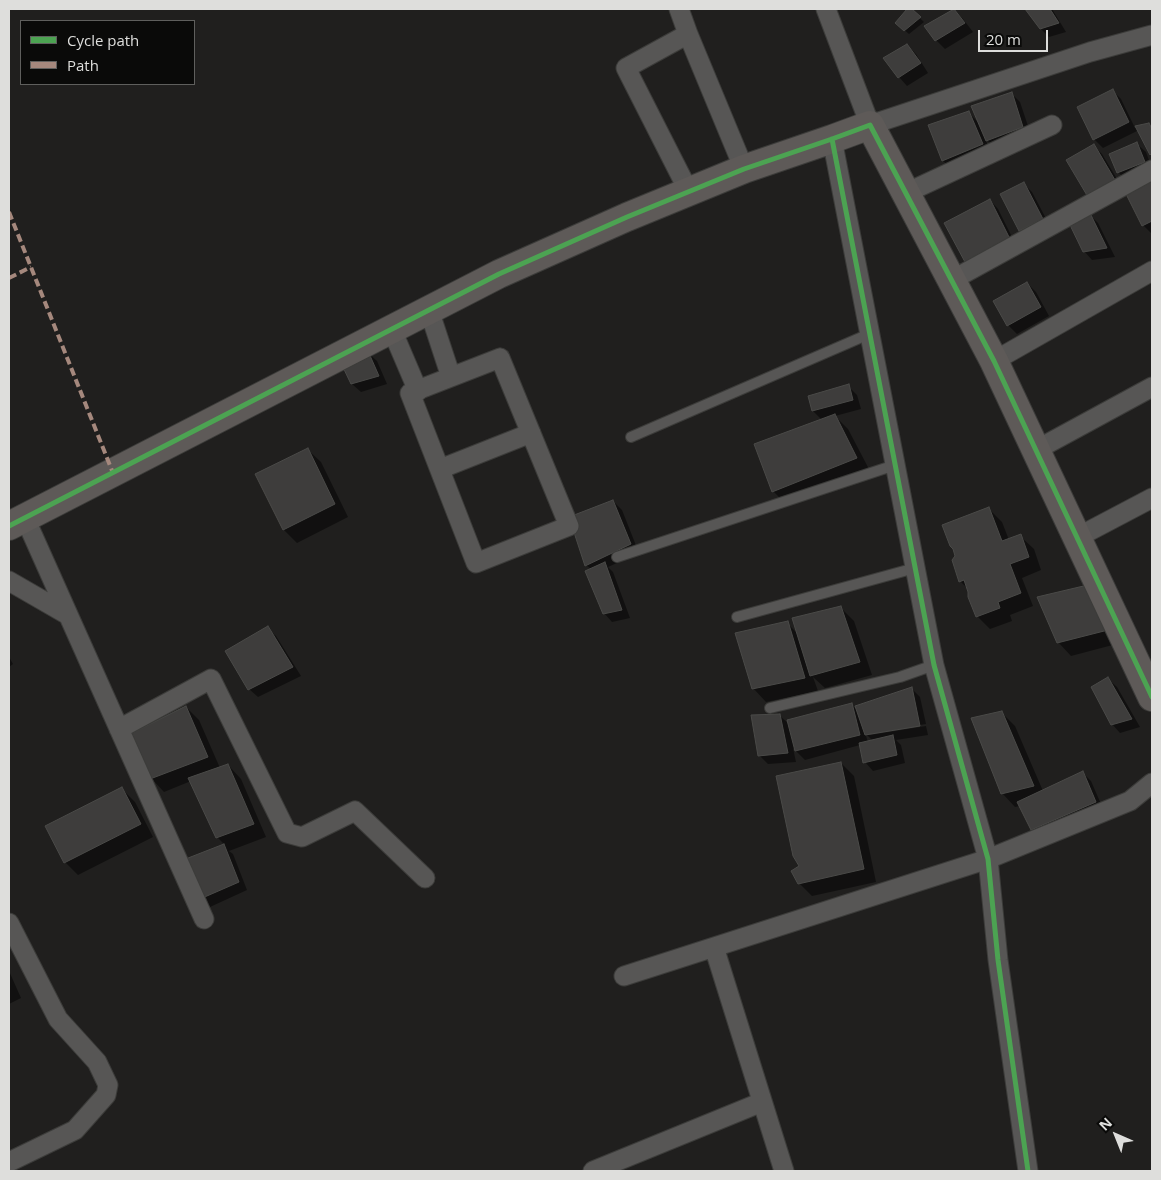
<!DOCTYPE html>
<html>
<head>
<meta charset="utf-8">
<style>
	body { margin:0 }
	#map { position:relative; width:1161px; height:1180px; overflow:hidden; background:#201f1e; font-family:"Open Sans",sans-serif }
	canvas { display:block }
	.frame { position:absolute; inset:0; border:10px solid #dededc; pointer-events:none }
	.legend { position:absolute; left:20px; top:20px; width:175px; height:65px; box-sizing:border-box; background:#0a0a09; border:1px solid #5f5f5d; margin:0; padding:6px 9px; list-style:none; font-size:15px; color:#dededc }
	.legend li { display:flex; align-items:center; gap:10px; height:25px }
	.legend b { width:25px; border:1px solid #5f5f5d }
	.north { position:absolute; left:1091px; top:1110px; width:50px; height:50px; -webkit-text-stroke:4px #0a0a09; paint-order:stroke; rotate:316deg; font-size:14px; font-weight:700; line-height:20px; text-align:center; color:#dededc }
	.north::after { content:''; display:block; margin:auto; width:18px; height:22px; background:#dededc; clip-path:polygon(50% 0,100% 100%,50% 72%,0 100%) }
	.scale { position:absolute; left:978px; top:30px; width:70px; height:22px; box-sizing:border-box; border:2px solid #dededc; border-top:0; padding-left:6px; font-size:15px; line-height:18px; white-space:nowrap; color:#dededc; -webkit-text-stroke:4px #0a0a09; paint-order:stroke }
</style>
</head>
<body>
<div id="map">
<canvas width="1161" height="1180"></canvas>
<div class="frame"></div>
<ul class="legend">
<li><b style="height:6px;background:#4ca352"></b>Cycle path</li>
<li><b style="height:6px;background:#a5887d"></b>Path</li>
</ul>
<div class="north">N</div>
<div class="scale">20 m</div>
</div>
<script>
const context = document.querySelector('canvas').getContext('2d');
context.lineJoin = 'round';
function fill(path, color) { context.fillStyle = color; context.fill(path, 'evenodd'); }
const toPath = rows => new Path2D(rows.map(r => 'M' + r).join(''));
function strokePath(path, color, width, dash) { context.strokeStyle = color; context.lineWidth = width; context.lineCap = dash ? 'butt' : 'round'; context.setLineDash(dash || []); context.stroke(path); }
const shadow = toPath([
	[908,9,910,9,924,22,909,34,896,23],
	[1026,9,1052,9,1066,32,1049,37,1041,29],
	[954,10,963,19,973,32,945,49,936,40],
	[907,45,916,54,928,73,907,86,899,77],
	[1113,91,1121,99,1135,128,1149,124,1152,128,1152,155,1139,130,1103,148,1094,139],
	[1011,93,1020,102,1031,135,996,149,985,138,991,153,952,169,943,161,929,126,968,112,979,123],
	[1137,144,1146,152,1152,169,1127,181,1118,172],
	[1093,145,1102,154,1123,189,1098,205],
	[1152,179,1152,234,1143,225],
	[1023,183,1032,192,1051,228,1029,239,1020,230,1002,194],
	[990,200,998,209,1018,249,974,270,966,262],
	[1089,214,1098,223,1115,257,1092,260,1084,251],
	[1027,283,1036,292,1049,316,1017,334,1008,325],
	[368,353,377,361,387,384,361,392,352,384],
	[848,386,857,395,861,409,835,416,848,429,870,471,786,504,773,491,822,420,813,411,809,397],
	[307,449,321,462,348,517,297,543,284,530],
	[613,501,622,510,639,553,608,567,613,572,630,618,612,622,604,613,591,569,586,565],
	[989,509,1002,522,1009,540,1020,536,1034,549,1041,570,1022,578,1033,606,1010,615,1012,621,990,629,977,616,968,589,960,581],
	[1092,585,1124,642,1071,656,1058,642],
	[841,608,854,621,872,675,825,688,813,677,818,691,766,702,753,688,787,623,798,634],
	[267,628,276,636,301,676,258,697,249,689],
	[9,657,13,664,9,667],
	[1108,679,1117,687,1140,727,1120,733,1112,724],
	[912,689,920,697,926,724,870,733,870,735,926,726,928,735,896,740,901,745,905,763,873,771,865,762,860,745,805,760,793,748,796,762,768,764,759,755,779,715,790,725,852,705,859,712],
	[865,733,873,741,868,742],
	[186,707,199,720,220,768,228,765,241,779,266,837,229,851,233,854,247,890,210,907,201,898,185,861,225,845,217,837,191,781,164,792,151,778],
	[1001,712,1015,726,1043,791,1082,772,1091,781,1104,811,1041,838,1032,829,1020,806,1015,807,1002,793],
	[841,763,854,776,876,882,812,896,799,883,800,867],
	[122,789,135,802,153,837,78,875,65,862],
	[9,971,21,998,9,1004]
]);
const building = toPath([
	[907,9,912,9,921,17,904,31,895,23,907,9],
	[954,9,965,23,935,41,924,26,954,9],
	[1025,9,1050,9,1059,23,1040,29,1025,9],
	[907,44,921,63,898,78,883,58,907,44],
	[1113,89,1129,122,1093,140,1077,107,1113,89],
	[1012,92,1023,127,986,141,971,106,1012,92],
	[969,111,983,144,942,161,928,125,969,111],
	[1149,123,1152,129,1152,153,1150,155,1135,126,1149,123],
	[1137,142,1145,162,1117,173,1109,154,1137,142],
	[1094,144,1115,180,1088,197,1066,160,1094,144],
	[1152,178,1152,221,1142,226,1125,192,1152,178],
	[1024,182,1043,219,1019,231,1000,194,1024,182],
	[990,199,1011,241,965,262,944,223,990,199],
	[1090,213,1107,248,1083,252,1069,223,1090,213],
	[1027,282,1041,307,1007,326,993,301,1027,282],
	[368,351,379,376,351,384,340,361,368,351],
	[849,384,853,400,812,411,808,396,849,384],
	[835,414,857,458,772,492,754,444,835,414],
	[308,448,335,504,283,530,255,474,308,448],
	[613,500,631,544,585,566,569,517,613,500],
	[989,507,1002,541,1021,534,1029,557,1010,564,1021,593,998,602,1000,608,976,617,968,597,968,592,964,580,959,582,952,560,955,556,953,549,950,546,942,525,989,507],
	[605,562,622,610,603,614,585,571,605,562],
	[1092,584,1112,629,1057,643,1037,597,1092,584],
	[841,606,860,662,810,676,792,618,841,606],
	[788,621,805,678,752,689,735,633,788,621],
	[268,626,293,667,248,690,225,651,268,626],
	[1108,677,1132,719,1111,725,1091,687,1108,677],
	[912,687,920,726,865,735,855,706,912,687],
	[852,703,860,735,795,751,787,720,852,703],
	[186,706,208,757,150,779,128,735,186,706],
	[1002,711,1034,786,1001,794,971,718,1002,711],
	[780,714,788,753,758,756,751,715,780,714],
	[893,735,897,755,863,763,859,743,893,735],
	[841,762,864,869,798,884,791,871,799,866,793,856,776,776,841,762],
	[228,764,254,824,216,838,188,778,228,764],
	[1083,771,1096,802,1031,830,1017,802,1083,771],
	[122,787,141,824,64,863,45,826,122,787],
	[224,844,239,882,200,899,183,860,224,844]
]);
const lane = toPath([
	[631,437,869,334],
	[617,557,895,465],
	[737,617,915,568],
	[770,708,900,677,934,665]
]);
const street = toPath([
	[679,9,688,34,626,68,689,192],
	[826,9,870,125,1090,52,1152,35],
	[688,34,744,169],
	[832,139,934,665,988,859,998,960,1028,1171],
	[906,193,1052,125],
	[952,280,1152,170],
	[429,310,451,377],
	[392,330,418,391],
	[500,358,569,526,476,563,410,393,500,358],
	[994,361,1152,271],
	[1036,450,1152,387],
	[440,469,531,433],
	[25,518,204,919],
	[1078,537,1152,498],
	[9,581,68,615],
	[119,729,211,679,287,833,302,837,355,811,425,878],
	[9,923,58,1019,97,1062,108,1085,106,1095,75,1130,9,1162],
	[714,947,784,1171],
	[624,976,988,859,1130,801,1152,783],
	[593,1171,762,1102]
]);
const secondary = toPath([
	[9,526,499,274,627,217,744,169,832,139,870,125,994,361,1152,697]
]);
const quiet = toPath([
	[9,212,113,473],
	[9,278,31,267]
]);
const cycleway = toPath([
	[832,139,934,665,988,859,998,960,1028,1171],
	[9,526,499,274,627,217,744,169,832,139,870,125,994,361,1152,697]
]);
fill(shadow, '#0007');
fill(building, '#3e3d3c');
strokePath(building, '#4a4a48', 1);
strokePath(lane, '#3c3c3a', 12);
strokePath(street, '#3c3c3a', 21);
strokePath(secondary, '#3c3c3a', 30);
strokePath(lane, '#575655', 10);
strokePath(street, '#575655', 19);
strokePath(secondary, '#5e5a58', 28);
strokePath(quiet, '#a5887d', 4, [8, 4]);
strokePath(cycleway, '#4ca352', 5);
</script>
</body>
</html>
